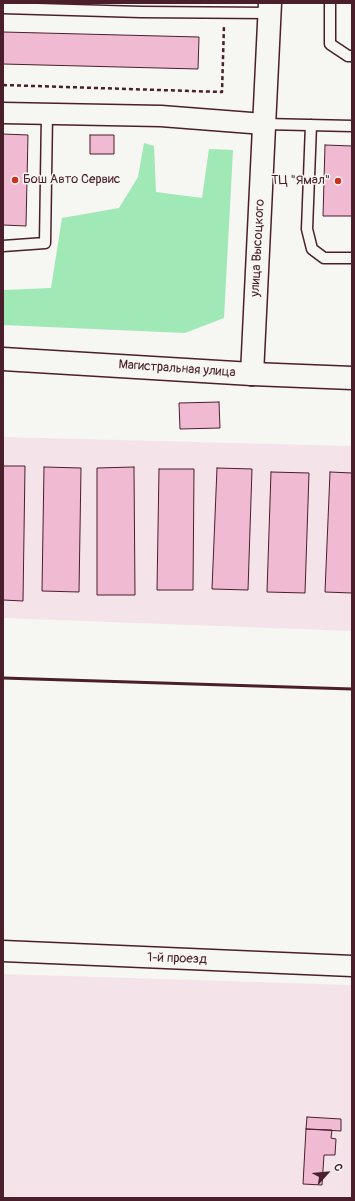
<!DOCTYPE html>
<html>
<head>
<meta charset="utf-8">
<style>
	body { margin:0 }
	#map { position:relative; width:355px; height:1201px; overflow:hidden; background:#f6f6f2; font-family:Pangolin,sans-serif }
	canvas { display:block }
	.frame { position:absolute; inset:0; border:4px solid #4a1f2b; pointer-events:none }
	.north { position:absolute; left:307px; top:1153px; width:40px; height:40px; -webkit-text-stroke:3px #f6f6f2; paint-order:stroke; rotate:63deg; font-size:11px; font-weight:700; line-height:16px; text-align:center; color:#4a1f2b }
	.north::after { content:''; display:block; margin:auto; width:14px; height:18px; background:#4a1f2b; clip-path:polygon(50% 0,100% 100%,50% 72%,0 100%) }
</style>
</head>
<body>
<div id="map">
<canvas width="355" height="1201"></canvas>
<div class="frame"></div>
<div class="north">С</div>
</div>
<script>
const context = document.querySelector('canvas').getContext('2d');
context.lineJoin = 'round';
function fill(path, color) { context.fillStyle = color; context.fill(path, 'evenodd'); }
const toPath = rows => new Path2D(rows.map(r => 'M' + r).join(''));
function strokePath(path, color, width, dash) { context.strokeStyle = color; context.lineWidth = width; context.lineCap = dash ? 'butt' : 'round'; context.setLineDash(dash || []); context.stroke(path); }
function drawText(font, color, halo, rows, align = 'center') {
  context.font = font + ' Pangolin,sans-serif'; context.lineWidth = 3; context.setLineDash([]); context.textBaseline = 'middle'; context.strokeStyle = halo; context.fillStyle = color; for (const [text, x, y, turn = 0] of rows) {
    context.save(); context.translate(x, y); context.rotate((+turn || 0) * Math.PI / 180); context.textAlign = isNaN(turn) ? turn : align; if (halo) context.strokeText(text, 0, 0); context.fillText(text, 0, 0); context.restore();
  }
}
const built = toPath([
	[3,437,352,446,352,631,3,618],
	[3,974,352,985,352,1198,3,1198]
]);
const green = toPath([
	[144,143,154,146,156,192,202,198,209,149,233,150,224,318,185,333,3,325,3,290,51,288,62,218,119,208,138,177]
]);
const building = toPath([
	[3,32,199,37,198,69,3,64,3,32],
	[3,134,28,135,26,226,3,225,3,134],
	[90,135,114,135,114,154,90,154,90,135],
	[325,145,352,146,352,216,323,216,325,145],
	[219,402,220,428,180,429,179,403,219,402],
	[3,466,25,466,23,601,3,600,3,466],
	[44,467,81,468,79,592,42,591,44,467],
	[134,467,135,595,97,595,97,468,134,467],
	[217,468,252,469,248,590,212,589,217,468],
	[159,469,194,469,193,590,157,590,159,469],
	[271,472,309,473,305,593,267,592,271,472],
	[330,472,352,473,352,593,325,592,330,472],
	[307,1117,341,1119,341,1131,306,1129,307,1117],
	[306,1129,332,1130,331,1138,336,1139,335,1155,324,1155,322,1185,303,1184,306,1129]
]);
const path = toPath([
	[3,85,222,92,224,25]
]);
const service = toPath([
	[330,3,330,44,348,56,352,56],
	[3,8,141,12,269,13],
	[264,124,352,126],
	[311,125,307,229,312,249,324,258,352,258],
	[3,246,45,243,47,114]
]);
const minor = toPath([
	[3,113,161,116,264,124],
	[3,951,352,966]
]);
const tertiary = toPath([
	[252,374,270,3]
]);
const secondary = toPath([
	[252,374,352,378]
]);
const primary = toPath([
	[3,359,252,374]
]);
const rail = toPath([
	[3,678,352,689]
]);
const markers = [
	[15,180,4,"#c8321e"],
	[338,181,4,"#c8321e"]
];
const poiNames = [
	["Бош Авто Сервис",23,180],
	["ТЦ \"Ямал\"",330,181,"right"]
];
const streetNames = [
	["улица Высоцкого",258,248,-87],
	["Магистральная улица",177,369,4],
	["1-й проезд",177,959,2]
];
fill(built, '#f4e4e9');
fill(green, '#a0e8b6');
fill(building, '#f0bad3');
strokePath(building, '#4a1f2b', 1);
strokePath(service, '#4a1f2b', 13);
strokePath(minor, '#4a1f2b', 23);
strokePath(tertiary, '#4a1f2b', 25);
strokePath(secondary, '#4a1f2b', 25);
strokePath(primary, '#4a1f2b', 25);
strokePath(path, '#4a1f2b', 2.5, [4, 3]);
strokePath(service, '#f6f6f2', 10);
strokePath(minor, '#f6f6f2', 20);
strokePath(tertiary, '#f6f6f2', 22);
strokePath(secondary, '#f6f6f2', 22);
strokePath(primary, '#f6f6f2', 22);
strokePath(rail, '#4a1f2b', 3);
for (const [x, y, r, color] of markers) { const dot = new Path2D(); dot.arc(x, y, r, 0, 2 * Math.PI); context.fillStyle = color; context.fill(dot); strokePath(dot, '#f6f6f2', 1.5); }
drawText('13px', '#4a1f2b', '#f6f6f2', poiNames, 'left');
drawText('13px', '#4a1f2b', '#f6f6f2', streetNames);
</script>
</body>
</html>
